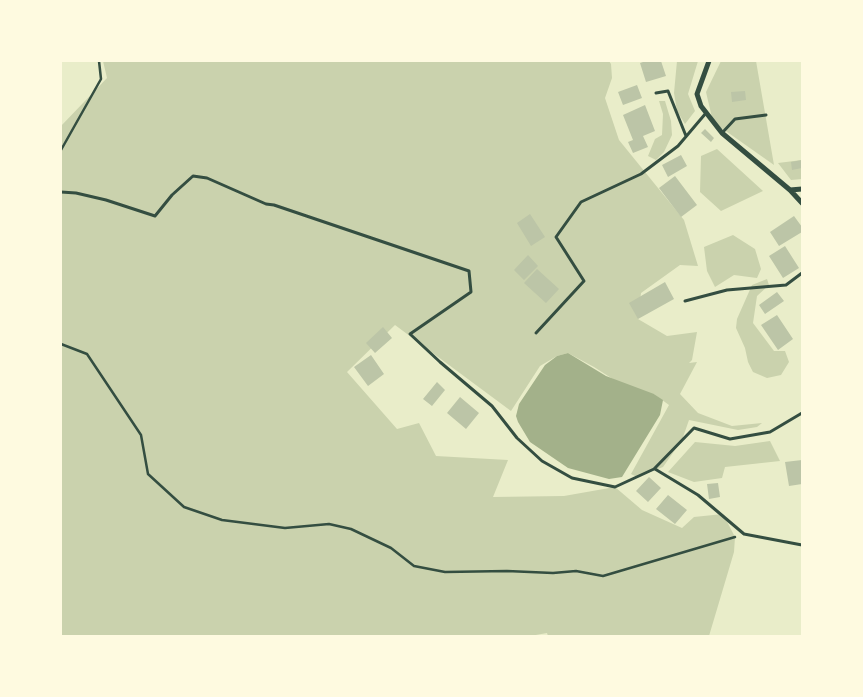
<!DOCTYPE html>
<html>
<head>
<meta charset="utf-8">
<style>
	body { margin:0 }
	#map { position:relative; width:863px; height:697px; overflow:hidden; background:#e9edc9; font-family:Overpass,sans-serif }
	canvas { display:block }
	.frame { position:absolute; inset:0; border:62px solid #fefae0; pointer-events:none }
</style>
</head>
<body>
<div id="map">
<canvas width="863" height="697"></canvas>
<div class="frame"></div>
</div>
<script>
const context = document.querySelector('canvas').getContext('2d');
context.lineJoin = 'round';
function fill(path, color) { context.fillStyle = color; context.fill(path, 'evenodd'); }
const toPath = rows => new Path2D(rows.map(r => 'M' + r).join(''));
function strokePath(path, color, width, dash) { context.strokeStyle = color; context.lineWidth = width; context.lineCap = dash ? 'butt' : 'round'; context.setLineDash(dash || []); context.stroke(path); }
const green = toPath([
	[103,61,609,61,611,64,612,78,605,98,619,140,684,220,698,266,680,265,641,293,638,319,667,336,697,332,692,360,689,363,697,362,680,394,698,413,732,426,762,423,757,427,738,430,689,420,682,440,663,467,637,477,631,474,669,405,654,394,641,397,594,367,568,353,557,356,540,366,511,411,395,325,347,372,397,429,419,423,436,456,508,460,493,497,564,496,615,487,642,510,682,528,694,517,723,514,735,537,734,552,709,636,548,636,547,633,530,636,61,636,61,126,107,78],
	[677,61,698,61,688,94,695,111,685,124,677,111,674,93],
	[721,61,756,61,774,165,713,122,706,92],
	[659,101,665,101,671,121,672,135,664,152,656,160,648,156,655,139,662,135,663,114],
	[717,149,763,191,721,211,700,192,701,156],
	[802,160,802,179,791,180,778,163],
	[733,235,755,249,761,269,757,278,734,275,715,287,707,271,704,247],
	[767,279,769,285,757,296,753,323,774,351,785,351,789,362,781,375,767,378,753,372,748,362,745,348,736,328,737,319,752,285],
	[770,441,780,461,725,467,722,478,694,482,668,472,695,442,735,446]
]);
const water = toPath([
	[568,353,606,376,654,394,663,400,660,415,622,477,609,479,568,468,530,442,518,422,516,416,519,404,545,365,557,356]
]);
const building = toPath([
	[646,61,661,61,666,76,646,82,640,63],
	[637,85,642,98,623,105,618,92],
	[745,91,746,100,732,102,731,92],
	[645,105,655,131,643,136,648,147,633,153,628,142,633,140,623,115],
	[705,129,714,138,711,142,701,133],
	[681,155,687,166,668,177,662,165],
	[802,160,802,168,792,170,791,162],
	[675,176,697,205,681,217,659,188],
	[530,214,545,237,531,246,517,223],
	[794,216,802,227,802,232,779,246,770,232],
	[785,246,799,268,783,278,769,256],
	[528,255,538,266,524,280,514,270],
	[537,269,559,289,546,303,524,283],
	[665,282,674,299,638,319,629,303],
	[777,292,784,301,765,314,759,305],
	[777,315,793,339,778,350,761,325],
	[383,327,392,338,375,353,366,343],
	[371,355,384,374,368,386,354,367],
	[437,382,445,390,432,406,423,399],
	[460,397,479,413,466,429,447,413],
	[802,460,802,484,789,486,785,462],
	[649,477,661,488,648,502,636,491],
	[718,483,720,497,709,499,707,484],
	[668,495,687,510,675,524,656,509]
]);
const path = toPath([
	[61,150,101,79,99,61],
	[61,344,87,354,141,435,148,474,184,507,222,520,285,528,329,524,351,529,391,548,414,566,445,572,507,571,553,573,576,571,603,576,735,537]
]);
const service = toPath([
	[656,93,668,91,686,136],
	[722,133,735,119,766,115],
	[61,192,76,193,106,200,155,216,172,195,193,176,207,178,266,204,274,205,469,271,471,292,410,334,440,362,492,406,517,438,542,461,572,478,615,487,654,469,694,428,730,439,770,432,802,413],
	[685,301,727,290,786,285,802,273],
	[536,333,584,281,556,237,581,202,641,174,678,146,706,113],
	[655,469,698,495,744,534,802,545]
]);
const minor = toPath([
	[709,61,697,94,701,106,722,133,790,190,802,203],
	[790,190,802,189]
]);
fill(green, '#cad2ad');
fill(water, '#a3b18a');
fill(building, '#bcc5a7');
strokePath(path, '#344e41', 2.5);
strokePath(service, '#344e41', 3);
strokePath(minor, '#344e41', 5);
</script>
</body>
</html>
